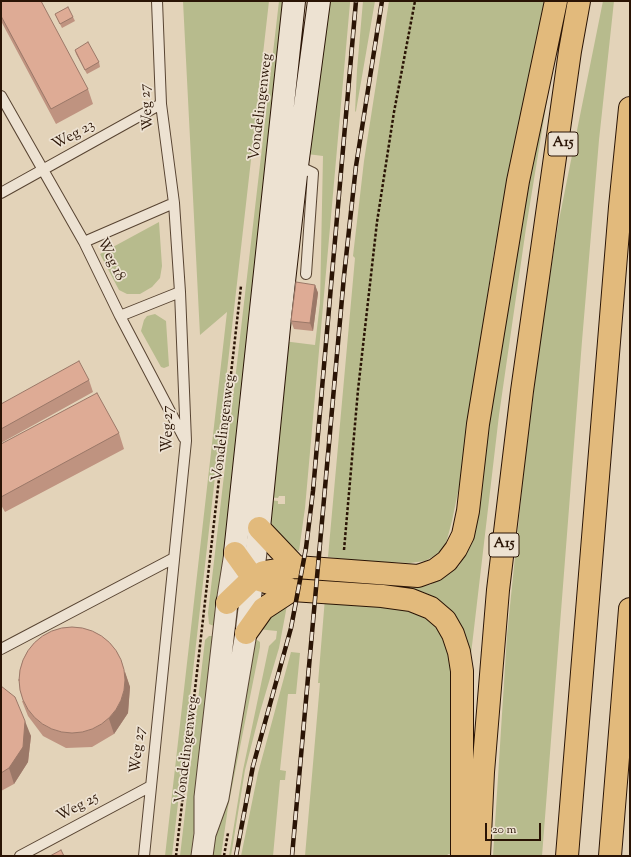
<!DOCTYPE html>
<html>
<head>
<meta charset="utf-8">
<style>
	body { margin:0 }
	#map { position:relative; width:631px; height:857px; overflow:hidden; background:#e3d3b9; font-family:"Sorts Mill Goudy",serif }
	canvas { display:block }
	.frame { position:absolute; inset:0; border:2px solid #2a1405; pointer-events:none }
	.scale { position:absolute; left:485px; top:823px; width:56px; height:18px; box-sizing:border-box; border:2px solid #2a1405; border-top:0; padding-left:5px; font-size:12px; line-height:14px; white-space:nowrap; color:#2a1405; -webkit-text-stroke:3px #ede2d2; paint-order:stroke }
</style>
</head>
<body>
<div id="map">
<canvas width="631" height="857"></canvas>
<div class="frame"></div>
<div class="scale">20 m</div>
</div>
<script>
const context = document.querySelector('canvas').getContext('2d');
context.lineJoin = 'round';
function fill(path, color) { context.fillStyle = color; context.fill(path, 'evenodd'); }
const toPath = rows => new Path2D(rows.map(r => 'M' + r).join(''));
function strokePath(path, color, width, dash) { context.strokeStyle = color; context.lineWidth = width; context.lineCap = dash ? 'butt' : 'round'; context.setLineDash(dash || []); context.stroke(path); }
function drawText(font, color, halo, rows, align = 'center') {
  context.font = font + ' "Sorts Mill Goudy",serif'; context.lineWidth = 3.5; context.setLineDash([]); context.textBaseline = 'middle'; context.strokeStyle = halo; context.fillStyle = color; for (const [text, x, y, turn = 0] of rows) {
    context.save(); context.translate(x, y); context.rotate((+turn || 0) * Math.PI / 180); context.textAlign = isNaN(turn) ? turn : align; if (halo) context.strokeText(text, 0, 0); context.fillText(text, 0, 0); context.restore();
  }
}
const green = toPath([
	[183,1,269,1,172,856,165,856,227,312,200,335],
	[279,1,290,1,218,624,214,626,209,624,208,613],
	[326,1,350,1,350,3,305,508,299,551,293,549,274,528,270,520,268,500,278,501,278,504,285,504,285,496,279,496,278,498,268,497,283,341,315,345,320,303,323,156,307,154],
	[363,1,375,1,356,111,355,112,357,70],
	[389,1,544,1,494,252,476,368,466,453,452,521,445,547,434,556,425,561,410,563,361,561,328,557,355,258,353,256,364,161],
	[603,1,614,1,599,140,582,341,542,856,493,856,507,635,524,469,542,326,558,225],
	[557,39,526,228,499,415,471,654,464,633,386,589,430,585,459,566,466,552,518,219],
	[159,222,162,266,160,278,152,287,140,294,127,294,119,290,100,254],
	[155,314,166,321,169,366,164,368,161,367,141,331,144,320,147,316],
	[325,598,409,606,442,630,451,655,454,854,448,854,447,856,305,856,320,683,318,683],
	[288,600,279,648,260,712,245,770,231,856,229,856,243,770,269,646,276,639,277,631,257,629],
	[209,636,213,636,216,638,191,856,180,856,205,640],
	[254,638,260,642,260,647,228,807,221,856,212,856,215,828],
	[291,652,300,653,296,694,288,694,280,770,286,771,285,780,280,780,273,856,241,856,258,773]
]);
const path = toPath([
	[344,550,358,390,377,222,394,112,415,1],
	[176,856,241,286],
	[224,856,228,833]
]);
const lane = toPath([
	[1,96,84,242,120,316,184,438],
	[296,165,313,173,306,274],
	[1,193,161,104],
	[84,242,174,203],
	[120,316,180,292],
	[1,649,174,558],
	[20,856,151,786],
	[144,856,186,441,180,292,174,203,161,104,157,1]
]);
const street = toPath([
	[205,834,218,798,246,633,259,528],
	[202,856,205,834,205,797,227,603,235,553]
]);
const secondary = toPath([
	[259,528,280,317,297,166,319,1],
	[235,553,294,1]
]);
const highway = toPath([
	[259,528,296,567],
	[235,553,253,578,292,590,382,596,411,600,431,608,445,620,453,634,459,652,462,671,462,856],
	[227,603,253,578,264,572,296,567,418,576,435,570,447,561,456,549,463,535,468,511,478,424,518,181,556,1],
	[246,633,263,609,292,590],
	[479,856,483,772,498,590,522,391,570,51,579,1],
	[567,856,620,207,630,108],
	[610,856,630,609]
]);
const rail = toPath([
	[236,856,253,766,291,628,306,548,313,491,356,1],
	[292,856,344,276,356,166,382,1]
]);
const wall = toPath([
	[1,1,88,89,93,104,56,124,1,21],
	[55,14,73,17,75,21,62,28],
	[75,50,99,62,100,67,87,74,76,54],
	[315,285,318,293,313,331,294,329,291,321],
	[89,380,93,392,1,443,1,404],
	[119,433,124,449,5,512,1,505,1,444],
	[125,672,130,687,128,713,114,734,92,747,66,748,43,736,28,716,22,701],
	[1,686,31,736,28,762,14,784,1,791]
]);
const shadedWall = toPath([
	[315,285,318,293,313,331,310,323],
	[125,672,130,687,128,713,114,734,109,719],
	[25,721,31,736,28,762,14,784,9,768]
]);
const building = toPath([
	[1,1,41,1,88,89,51,109,1,16,1,1],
	[68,7,73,17,60,24,55,14,68,7],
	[88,42,99,62,85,70,75,50,88,42],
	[296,282,315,285,310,323,291,321,296,282],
	[79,361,89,380,1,429,1,404,79,361],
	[97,393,119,433,1,497,1,444,97,393],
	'19 680a53 53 0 1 1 106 0a53 53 0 1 1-106 0Z',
	[1,686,15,697,25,721,23,747,9,768,1,773,1,686],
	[61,850,64,856,50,856,61,850]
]);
const shields = [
	[563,144,30],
	[504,545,30]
];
const shieldNames = [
	["A15",563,144],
	["A15",504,545]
];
const streetNames = [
	["Weg 27",148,107,-95],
	["Vondelingenweg",262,107,-83],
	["Weg 23",74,136,-29],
	["Weg 18",110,260,64],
	["Vondelingenweg",225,428,-83],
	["Weg 27",169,429,-90],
	["Weg 27",139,750,-84],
	["Vondelingenweg",188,750,-83],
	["Weg 25",78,808,-28]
];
fill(green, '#b7bb8d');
strokePath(lane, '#584432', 12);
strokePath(street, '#584432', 23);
strokePath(secondary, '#2a1405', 24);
strokePath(highway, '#2a1405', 24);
strokePath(path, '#2a1405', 2.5, [3, 2]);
strokePath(lane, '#ede2d2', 10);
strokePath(street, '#ede2d2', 21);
strokePath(secondary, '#ede2d2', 22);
strokePath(highway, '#e2ba7c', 22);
strokePath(rail, '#2a1405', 4.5);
strokePath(rail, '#ede2d2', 3, [9]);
fill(wall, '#bf9380');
fill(shadedWall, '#9b7868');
fill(building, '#deab95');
strokePath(building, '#9b7868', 1);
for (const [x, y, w] of shields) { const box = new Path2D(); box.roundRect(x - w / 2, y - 12, w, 24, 3); context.fillStyle = '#ede2d2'; context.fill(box); strokePath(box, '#2a1405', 1); }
drawText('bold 14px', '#2a1405', null, shieldNames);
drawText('15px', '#2a1405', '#ede2d2', streetNames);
</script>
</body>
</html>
